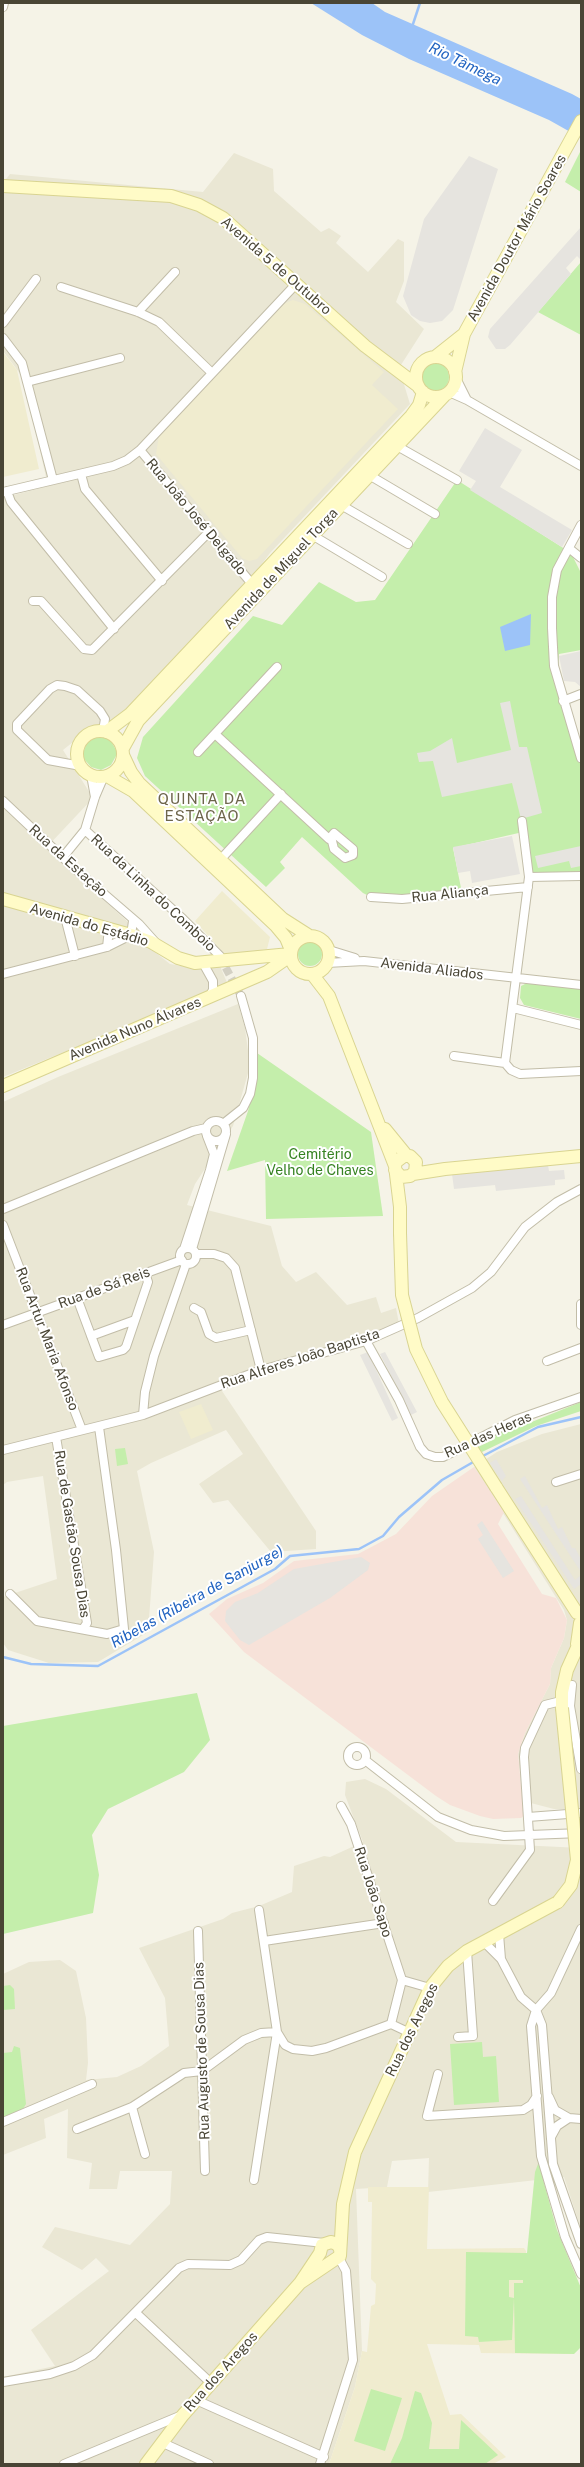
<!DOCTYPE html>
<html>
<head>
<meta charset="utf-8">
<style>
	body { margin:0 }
	#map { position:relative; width:584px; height:2467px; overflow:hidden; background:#f5f3e7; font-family:"Public Sans",sans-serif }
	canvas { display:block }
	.frame { position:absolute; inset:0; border:4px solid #494535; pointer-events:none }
</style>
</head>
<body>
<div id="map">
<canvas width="584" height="2467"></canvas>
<div class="frame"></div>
</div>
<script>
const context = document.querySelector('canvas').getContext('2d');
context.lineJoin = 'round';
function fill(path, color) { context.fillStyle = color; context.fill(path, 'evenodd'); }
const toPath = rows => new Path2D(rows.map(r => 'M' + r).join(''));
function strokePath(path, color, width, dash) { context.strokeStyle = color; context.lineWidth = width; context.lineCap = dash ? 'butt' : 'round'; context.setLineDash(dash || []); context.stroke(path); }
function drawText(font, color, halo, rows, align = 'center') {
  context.font = font + ' "Public Sans",sans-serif'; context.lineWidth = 4; context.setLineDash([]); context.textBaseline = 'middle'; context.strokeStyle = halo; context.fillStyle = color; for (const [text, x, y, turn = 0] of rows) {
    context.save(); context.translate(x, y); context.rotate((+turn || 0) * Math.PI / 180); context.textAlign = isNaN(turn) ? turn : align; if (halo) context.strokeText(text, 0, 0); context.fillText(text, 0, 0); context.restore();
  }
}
const residential = toPath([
	[234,153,273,169,274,191,321,232,329,228,341,236,336,243,368,272,398,239,404,242,404,281,396,302,424,329,399,368,410,404,270,553,238,596,120,719,83,734,63,750,93,798,46,848,128,922,145,944,170,964,205,970,220,966,228,985,3,1077,3,498,48,486,24,379,3,351,3,183,10,174,203,192],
	[238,1004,245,1028,250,1066,233,1126,195,1184,187,1205,271,1226,282,1266,296,1282,316,1272,347,1305,376,1297,381,1313,396,1308,399,1324,340,1347,266,1366,216,1382,316,1531,316,1549,271,1552,228,1500,213,1503,199,1484,243,1454,226,1430,151,1463,137,1471,154,1552,148,1632,98,1662,49,1663,8,1650,3,1643,3,1597,57,1579,43,1476,7,1482,3,1485,3,1102,58,1077],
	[581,1424,581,1809,554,1809,523,1801,518,1754,525,1733,550,1684,551,1668,564,1638,567,1620,564,1610,474,1467,497,1452,542,1434],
	[365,1779,386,1789,456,1842,581,1848,581,2229,564,2177,428,2192,429,2158,392,2161,387,2187,356,2189,362,2351,355,2387,329,2464,3,2464,3,2377,55,2366,31,2330,109,2271,96,2258,82,2270,42,2247,55,2227,130,2245,170,2204,172,2171,120,2171,117,2189,89,2189,92,2163,67,2158,68,2109,44,2119,46,2138,3,2155,3,1974,29,1962,60,1960,76,1971,86,2018,88,2063,86,2080,117,2077,141,2066,169,2046,165,1998,139,1948,223,1919,232,1913,259,1906,292,1892,294,1866,324,1856,330,1857,363,1842,345,1795,346,1782]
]);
const education = toPath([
	[293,300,305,304,384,372,372,385,398,409,257,559,249,561,242,558,156,454,159,436,281,305],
	[3,352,17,370,39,469,3,477],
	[222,891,270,937,267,949,226,956,195,921],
	[201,1404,213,1430,191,1439,179,1412],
	[368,2187,429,2187,427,2249,524,2248,526,2251,527,2279,571,2354,481,2353,479,2345,427,2344,450,2415,461,2414,506,2457,493,2464,329,2464,355,2387,362,2351,367,2352,371,2306,375,2304,376,2284,371,2279,372,2202,368,2202]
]);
const medical = toPath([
	[474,1467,504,1512,498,1524,542,1594,556,1598,567,1620,564,1638,551,1668,550,1684,525,1733,518,1754,524,1816,521,1818,493,1819,480,1816,450,1805,436,1796,244,1652,209,1614,227,1599,263,1583,294,1561,358,1554,396,1534,432,1496]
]);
const green = toPath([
	[581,150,581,192,565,182],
	[581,262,581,335,538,312],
	'421 377a14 14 0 1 1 28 0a14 14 0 1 1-28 0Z',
	[457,480,571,553,581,573,581,650,559,654,557,686,581,765,581,876,529,877,523,832,453,848,462,893,371,897,363,893,302,837,280,862,285,868,266,887,145,776,137,758,143,737,253,616,282,625,319,582,356,602,375,600],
	[96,737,106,738,111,741,116,750,116,756,111,765,101,770,91,767,84,759,83,753,87,743],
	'298 954a12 12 0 1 1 24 0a12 12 0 1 1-24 0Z',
	[527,983,581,988,581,1019,524,1005,520,998,521,986],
	[257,1053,371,1132,383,1216,266,1219,265,1160,227,1171,248,1111,256,1079],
	[581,1402,581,1411,536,1426,482,1452,478,1447,495,1439,496,1433,503,1430,507,1432],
	[125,1448,128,1464,117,1466,115,1449],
	[197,1693,210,1740,184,1772,108,1809,92,1835,99,1875,93,1913,3,1934,3,1726],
	[10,1985,14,1989,15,2009,3,2010,3,1986],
	[482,2042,483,2057,496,2056,499,2102,454,2105,450,2044],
	[14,2046,20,2048,26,2104,23,2109,3,2117,3,2053,12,2052],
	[541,2156,543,2179,557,2230,581,2288,581,2347,574,2354,515,2353,514,2298,512,2340,479,2342,478,2337,465,2336,466,2252,527,2253,535,2172],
	[509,2280,523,2280,523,2283,514,2283,514,2298,509,2297],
	[371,2389,402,2398,385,2451,354,2441],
	[415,2391,421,2393,432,2423,429,2449,459,2449,461,2420,498,2455,485,2464,390,2464,402,2438]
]);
const parking = toPath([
	[469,156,498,169,453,310,442,321,430,323,420,321,411,315,403,296,424,219],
	[581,227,581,260,577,256,566,268,571,274,510,345,505,349,496,349,488,337,490,329],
	[485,428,522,450,500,487,572,530,562,547,470,490,476,481,459,471],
	[581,651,581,687,575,682,564,681,559,656],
	[510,701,519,747,527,747,542,813,521,819,512,783,442,797,433,761,419,762,417,753,430,751,452,738,457,763,511,750,500,703],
	[512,836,520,874,472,883,470,871,458,873,453,847],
	[581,846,581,866,571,868,569,861,538,868,535,856],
	[548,1165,549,1171,564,1170,565,1179,555,1180,555,1185,496,1191,495,1185,454,1189,452,1174],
	[368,1352,398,1418,392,1421,360,1355],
	[385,1352,417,1412,411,1415,380,1354],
	[496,1459,506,1476,502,1481,490,1463],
	[525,1476,542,1508,547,1505,558,1529,562,1527,572,1548,575,1548,581,1559,581,1572,520,1479],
	[521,1496,575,1580,581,1575,581,1584,574,1589,515,1499],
	[482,1521,514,1571,503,1578,478,1539,483,1535,477,1525],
	[361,1557,370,1563,368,1570,330,1598,249,1645,240,1640,225,1621,226,1611,235,1602,258,1593,294,1569]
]);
const water = toPath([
	[311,3,372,3,385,12,572,94,581,99,581,138,549,120,409,59,362,35],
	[531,614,530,645,505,651,500,627]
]);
const stream = toPath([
	[412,27,420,3],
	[481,1457,538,1427,581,1417],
	[3,1657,31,1664,98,1666,275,1569,290,1556,359,1549,383,1536,399,1517,442,1480,475,1461]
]);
const streetTunnel = toPath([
	[220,957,241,996]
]);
const street = toPath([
	[3,7,4,3],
	[61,287,138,312,159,322,212,373],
	[138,312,175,272],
	[3,323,36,279],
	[3,338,22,363,53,480],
	[456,378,467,400],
	[27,382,120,358],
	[449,392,467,400,581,466],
	[397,446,457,480],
	[140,450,252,584],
	[81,474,85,489,162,581],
	[369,475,435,514],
	[7,491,11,502,114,629],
	[3,492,113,466,127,460,140,450,297,283],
	[341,505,408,544],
	[581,525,557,570,552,597,552,628,554,666,581,758],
	[312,535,382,577],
	[570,549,581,558],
	[33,601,41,601,84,649,92,650,209,532],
	[563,701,581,694],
	[215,734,329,839,332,841,334,849,345,858,353,855,353,849,334,833,329,839],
	[198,752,277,667],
	[81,766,48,760,17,730,17,724,50,689,57,685,65,686,77,690,100,711,105,719,103,731],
	[91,775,95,797],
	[3,801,74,868,139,924,156,943],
	[85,830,183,919,220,956],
	[63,857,85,830,95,797,104,776],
	[220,860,281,794],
	[529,877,581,876],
	[371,897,402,899,528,887],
	[65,917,75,956],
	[107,947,109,929],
	[329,950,355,958],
	[203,963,213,981,213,990,209,997],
	[327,963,364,961,581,985],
	[3,974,107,947,131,935,133,921],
	[513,1008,581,1025],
	[454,1056,505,1063],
	[505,1063,529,877,522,821],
	[505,1063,511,1070,520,1074,581,1071],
	'206 1131a10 10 0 1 1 20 0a10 10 0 1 1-20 0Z',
	[223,1124,243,1108,250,1094,253,1078,253,1038,241,996],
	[3,1209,193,1131,206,1128],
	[3,1225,82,1430],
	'180 1256a8 8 0 1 1 16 0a8 8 0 1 1-16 0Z',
	[184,1249,210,1170,214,1154,207,1136],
	[192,1249,226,1134],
	[196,1254,214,1254,226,1258,235,1268,261,1370],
	[77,1298,99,1357,123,1350,126,1347,148,1282,145,1273],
	[581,1304,581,1325],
	[194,1308,201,1312,209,1334,216,1338,251,1330],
	[3,1325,182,1260],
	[91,1336,135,1320],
	[366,1341,399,1400,420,1447,426,1454,435,1457,443,1457,515,1420,581,1397],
	[547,1361,581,1348],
	[143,1415,145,1392,154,1356,186,1264],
	[56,1437,87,1623,83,1629],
	[3,1450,143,1415,261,1370,366,1341,418,1318,472,1288,491,1272,525,1227,557,1202,581,1189],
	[556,1482,581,1474],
	[10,1594,37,1621,107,1634,124,1629,116,1550,99,1427],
	[572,1685,570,1706,581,1769],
	'348 1756a9 9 0 1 1 18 0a9 9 0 1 1-18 0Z',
	[365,1760,438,1817,471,1830,504,1836,581,1833],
	[341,1806,351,1824,402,1980],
	[528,1817,581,1813],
	[493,1901,530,1850,524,1757,525,1748,545,1705,561,1701],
	[581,1929,551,1993,536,2010,531,2026,541,2156,565,2237,581,2274],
	[198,1931,205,2171],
	[499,1934,501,1959],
	[264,1941,384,1923],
	[484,1942,501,1959,521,1997,536,2010,542,2025,553,2164,581,2244],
	[391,2024,402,1980,430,1988],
	[458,2037,473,2036,467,1951],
	[438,2074,427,2116,523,2110,531,2105,537,2096],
	[549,2097,555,2110,569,2118,581,2119],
	[132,2107,145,2154],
	[3,2122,92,2084],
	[77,2129,132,2107,184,2073,202,2071,244,2040,261,2033,277,2032,285,2045,293,2049,312,2051,326,2048,391,2024,408,2032],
	[551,2137,557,2126,569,2118],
	[254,2180,277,2032,259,1910],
	[136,2313,212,2384],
	[3,2382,50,2374,74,2366,93,2355,179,2268,188,2264,230,2265,241,2260,259,2240,267,2237,324,2243],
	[196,2400,324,2457],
	[163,2443,209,2464],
	[64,2464,182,2415],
	[320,2464,353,2360,346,2271,339,2258]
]);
const secondary = toPath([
	[3,186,171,196,199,205,223,218,365,346,418,386],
	[435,357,464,334],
	'416 377a20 20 0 1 1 40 0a20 20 0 1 1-40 0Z',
	[455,372,464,334,581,121],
	'77 754a23 23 0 1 1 46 0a23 23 0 1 1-46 0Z',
	[106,732,130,714,411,416,419,405,423,392],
	[123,748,138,721,445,395],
	[123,755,131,772,139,783,283,919,308,935],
	[107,776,133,791,276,926,286,938,291,950],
	[3,899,131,935,151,942,178,958,195,963,290,954],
	'291 955a19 19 0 1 1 38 0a19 19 0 1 1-38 0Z',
	[312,974,329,996,395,1166],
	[3,1086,267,972,290,956],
	[385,1129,407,1156],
	[395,1170,401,1177,410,1176,415,1172,416,1162,410,1156,404,1156,396,1162,395,1166,400,1207,400,1233],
	[413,1174,445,1169,581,1156],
	[496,1487,577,1613],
	[577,1644,580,1623],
	[562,1708,562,1692,567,1670,581,1639],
	[300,2283,340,2256,343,2204,355,2152,430,1988,448,1966,467,1951,558,1902],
	[146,2464,183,2415,300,2283,320,2253,322,2245,331,2242,337,2244,340,2249]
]);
const secondaryBridge = toPath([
	[400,1233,402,1295,416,1349,442,1402,496,1487],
	[558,1902,571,1885,577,1860,562,1708]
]);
const streetNames = [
	["Avenida Doutor Mário Soares",517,238,-61],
	["Avenida 5 de Outubro",276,266,41],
	["Rua João José Delgado",196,517,50],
	["Avenida de Miguel Torga",281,569,-47],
	["Rua da Estação",68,861,42],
	["Rua da Linha do Comboio",153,893,43],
	["Rua Aliança",450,894,-6],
	["Avenida do Estádio",89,925,16],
	["Avenida Aliados",432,969,7],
	["Avenida Nuno Álvares",135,1029,-23],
	["Rua de Sá Reis",104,1288,-20],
	["Rua Artur Maria Afonso",47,1339,69],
	["Rua Alferes João Baptista",300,1359,-18],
	["Rua das Heras",488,1435,-24],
	["Rua de Gastão Sousa Dias",72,1534,81],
	["Rua João Sapo",373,1892,72],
	["Rua dos Aregos",412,2030,-64],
	["Rua Augusto de Sousa Dias",202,2051,-92],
	["Rua dos Aregos",221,2372,-48]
];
const parkNames = [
	["Cemitério",320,1155],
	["Velho de Chaves",320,1171]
];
const waterNames = [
	["Rio Tâmega",465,64,26],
	["Ribelas (Ribeira de Sanjurge)",197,1597,-29]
];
const neighbourhoodNames = [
	["QUINTA DA",202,799],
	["ESTAÇÃO",202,816]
];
fill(residential, '#eae7d4');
fill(education, '#f0eccf');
fill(medical, '#f7e2d9');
fill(green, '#c4eeab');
fill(parking, '#e6e4df');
fill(water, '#9cc3f8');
strokePath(stream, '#9cc3f8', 2.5);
strokePath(streetTunnel, '#d3d0c3', 8, [8, 4]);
strokePath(street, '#c2bda8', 10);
strokePath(secondary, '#d9d491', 14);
strokePath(street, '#fff', 8);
strokePath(secondary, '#fffbc7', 12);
strokePath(secondaryBridge, '#d9d491', 14, []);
strokePath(secondaryBridge, '#fffbc7', 12);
drawText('14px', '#494535', '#fff', streetNames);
drawText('14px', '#358221', '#fff', parkNames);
drawText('italic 15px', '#2163c1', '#fff', waterNames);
context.letterSpacing = '1px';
drawText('15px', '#6d654b', '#fff', neighbourhoodNames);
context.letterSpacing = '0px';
</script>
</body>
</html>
